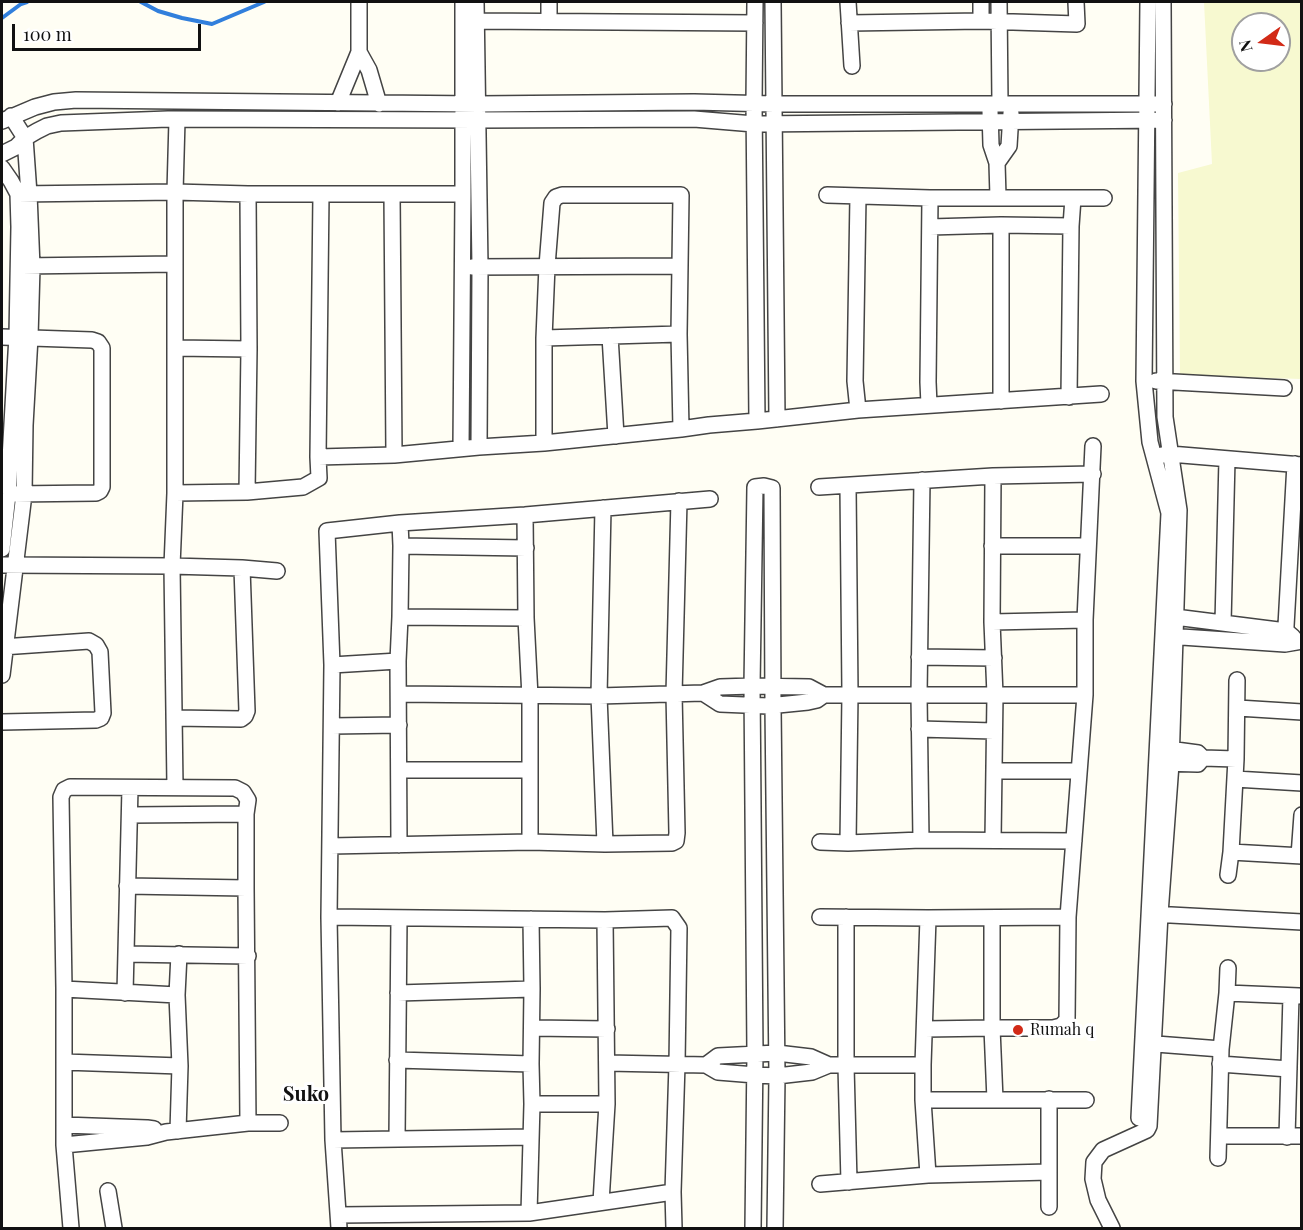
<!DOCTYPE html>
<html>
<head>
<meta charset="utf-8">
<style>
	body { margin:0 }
	#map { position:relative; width:1303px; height:1230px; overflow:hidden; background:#fffef4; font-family:"Playfair Display",serif }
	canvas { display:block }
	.frame { position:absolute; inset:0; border:3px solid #111; pointer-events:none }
	.north { position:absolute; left:1231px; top:12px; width:60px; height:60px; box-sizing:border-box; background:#fff; border:2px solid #a0a0a0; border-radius:50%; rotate:256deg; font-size:16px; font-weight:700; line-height:24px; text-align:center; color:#111 }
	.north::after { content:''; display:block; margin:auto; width:21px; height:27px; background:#d22a17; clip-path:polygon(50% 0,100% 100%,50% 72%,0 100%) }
	.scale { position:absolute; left:12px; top:24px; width:189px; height:27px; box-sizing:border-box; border:3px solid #111; border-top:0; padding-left:8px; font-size:18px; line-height:21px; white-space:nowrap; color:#111; -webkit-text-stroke:4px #fff; paint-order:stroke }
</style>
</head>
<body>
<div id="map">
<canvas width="1303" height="1230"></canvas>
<div class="frame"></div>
<div class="north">N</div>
<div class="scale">100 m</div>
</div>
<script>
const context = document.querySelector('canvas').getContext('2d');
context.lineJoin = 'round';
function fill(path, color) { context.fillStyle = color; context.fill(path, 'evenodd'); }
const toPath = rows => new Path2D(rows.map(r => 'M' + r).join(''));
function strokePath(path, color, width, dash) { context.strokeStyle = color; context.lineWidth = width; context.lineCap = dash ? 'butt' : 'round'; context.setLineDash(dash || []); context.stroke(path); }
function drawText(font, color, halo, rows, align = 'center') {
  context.font = font + ' "Playfair Display",serif'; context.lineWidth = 6; context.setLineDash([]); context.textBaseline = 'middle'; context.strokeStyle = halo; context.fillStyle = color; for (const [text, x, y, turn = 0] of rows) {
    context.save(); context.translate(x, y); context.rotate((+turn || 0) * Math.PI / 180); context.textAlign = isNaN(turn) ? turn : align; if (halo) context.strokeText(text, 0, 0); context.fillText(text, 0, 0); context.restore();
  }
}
const farmland = toPath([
	[1204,2,1301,2,1301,379,1180,375,1178,173,1212,164],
	[1243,24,1279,24,1279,60,1243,60]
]);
const stream = toPath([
	[141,2,158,11,182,18,212,24,264,2],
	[2,18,21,4,27,2]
]);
const street = toPath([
	[476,2,480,267,479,447],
	[549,2,549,21],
	[755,2,754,103,757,421],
	[773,2,777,419],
	[848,2,852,66],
	[981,2,981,21],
	[999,2,1000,104],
	[476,21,755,23],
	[849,23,981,21,1077,24,1076,2],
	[359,52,359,2],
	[338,103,359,52,369,70,379,104],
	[990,111,991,145,997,163,998,197],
	[2,121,35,107,54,102,76,100,478,104,694,102,774,104,1164,104],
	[2,154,16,147,25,138,37,131,47,126,61,123,168,119,478,120,694,119,754,124,1164,120],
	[997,163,1009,146,1011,113],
	[2,168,11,181,18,194,19,227,17,336,8,494,2,549],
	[18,194,175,192,248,194,463,194],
	[392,194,394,455],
	[827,195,930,198,1104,198],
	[1001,225,1001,401],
	[930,227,1001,225,1071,226],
	[22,266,175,264],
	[472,267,679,266],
	[610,336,616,436],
	[2,337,92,340,98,342,102,348,102,487,100,491,96,493,14,494],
	[544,338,679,334],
	[175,348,249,349],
	[1156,381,1284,388],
	[1069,397,1071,226,1073,198],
	[929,405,928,382,930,198],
	[858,410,855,381,858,196],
	[544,443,544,338,547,266,552,203,556,197,562,195,681,195,679,334,681,429],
	[461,448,463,194,463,2],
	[1162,455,1170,454,1302,465],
	[318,457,394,455,479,447,544,443,681,429,709,425,757,421,858,410,1101,394],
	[819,487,993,476,1093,474],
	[247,492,249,349,248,194],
	[175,493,247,492,303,487,319,478,318,457,321,194],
	[603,508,599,696,605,844],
	[525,515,526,618,530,697,530,842],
	[401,546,526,548],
	[992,546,1087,546],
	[2,565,172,566,242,568,277,571],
	[1167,616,1286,631,1293,637],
	[400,617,526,618],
	[992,622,1085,620],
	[1223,623,1227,459],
	[1167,636,1285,644,1302,641],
	[1285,644,1295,464],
	[2,647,89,641,96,645,100,652,103,713,101,718,96,720,2,722],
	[919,657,994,658],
	[332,665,398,661],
	[2,675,24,494,25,425,30,337,32,267,29,194,25,138,11,116],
	[703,693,720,704,768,706,808,702,817,700,824,695,1085,695],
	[399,694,599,696,703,693,720,687,752,686,809,687,824,695],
	[1238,708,1302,712],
	[174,718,241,719,245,716,247,711,242,568],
	[332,726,399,725],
	[919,729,994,731],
	[1161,748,1198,753,1203,758,1236,759],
	[1161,763,1198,764,1203,758],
	[399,770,530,770],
	[994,771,1078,771],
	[1235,779,1302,783],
	[175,787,172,566,175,493,175,192,177,120],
	[130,815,246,814],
	[921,840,919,695,922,480],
	[993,840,995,695,992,622,993,476],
	[820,842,848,843,921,840,1074,841],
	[848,843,850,694,848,486],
	[399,845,398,661,400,617,401,546,400,523],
	[330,846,530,842,605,844,672,843,676,841,677,833,674,694,679,501],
	[1231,852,1302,856],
	[1299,856,1302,815],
	[1228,875,1231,852,1236,759,1237,680],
	[127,886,246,888],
	[1152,914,1302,922],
	[329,917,605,920,672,918,679,928,677,1064,673,1192,674,1228],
	[820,917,928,918,1068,917],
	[846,917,846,1066,849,1182],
	[928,918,923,1065,923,1100,928,1175],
	[992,918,992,1028,995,1100],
	[126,954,248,956],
	[64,989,177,995],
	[125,993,130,788],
	[398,993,532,989],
	[1227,993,1299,996],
	[532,1028,607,1029],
	[925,1029,992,1028,1053,1028,1061,1026,1067,1020,1068,917,1085,695,1085,620,1093,446],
	[1143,1043,1221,1049],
	[397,1060,531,1064],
	[64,1062,180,1066],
	[607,1063,706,1065,718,1072,755,1075,777,1076,812,1072,829,1065],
	[1220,1064,1289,1069],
	[706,1065,718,1056,777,1053,811,1057,829,1065,923,1065],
	[1049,1099,1049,1207],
	[923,1100,1086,1100],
	[532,1104,607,1104],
	[1139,1118,1169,513,1150,442,1144,381,1148,2],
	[64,1125,147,1128,154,1129],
	[178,1131,180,1066,177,995,179,954],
	[1219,1136,1302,1136],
	[1287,1137,1291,996],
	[397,1138,399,918],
	[333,1140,531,1137],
	[64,1145,147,1137,166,1132,248,1123,280,1123],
	[1218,1158,1221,1049,1227,993,1228,968],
	[820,1184,928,1175,1049,1172],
	[108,1191,114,1228],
	[601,1202,607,1104,605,920],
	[529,1213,532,1104,531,1064,532,989,531,919],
	[339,1215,529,1213,673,1192],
	[71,1228,64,1145,64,989,61,797,64,790,70,787,235,788,243,792,248,800,246,814,246,888,248,1123],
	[339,1228,333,1140,329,917,332,665,327,531,400,523,525,515,710,499],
	[753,1228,755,1053,752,686,755,487,764,486,772,488,773,706,777,1076,775,1228],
	[1112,1228,1098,1200,1093,1179,1094,1162,1103,1150,1147,1130,1149,1126,1160,914,1171,764,1179,510,1165,417,1163,2]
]);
const markers = [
	[1018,1030,6,"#d22a17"]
];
const poiNames = [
	["Rumah q",1030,1030]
];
const quarterNames = [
	["Suko",306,1095]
];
fill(farmland, '#f7f9d0');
strokePath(stream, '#317fdc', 4);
strokePath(street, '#444', 18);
strokePath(street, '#fff', 15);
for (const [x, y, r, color] of markers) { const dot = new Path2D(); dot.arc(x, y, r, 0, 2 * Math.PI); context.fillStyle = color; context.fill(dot); strokePath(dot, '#fff', 2); }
drawText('16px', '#111', '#fff', poiNames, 'left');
drawText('bold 20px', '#111', '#fff', quarterNames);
</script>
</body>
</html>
